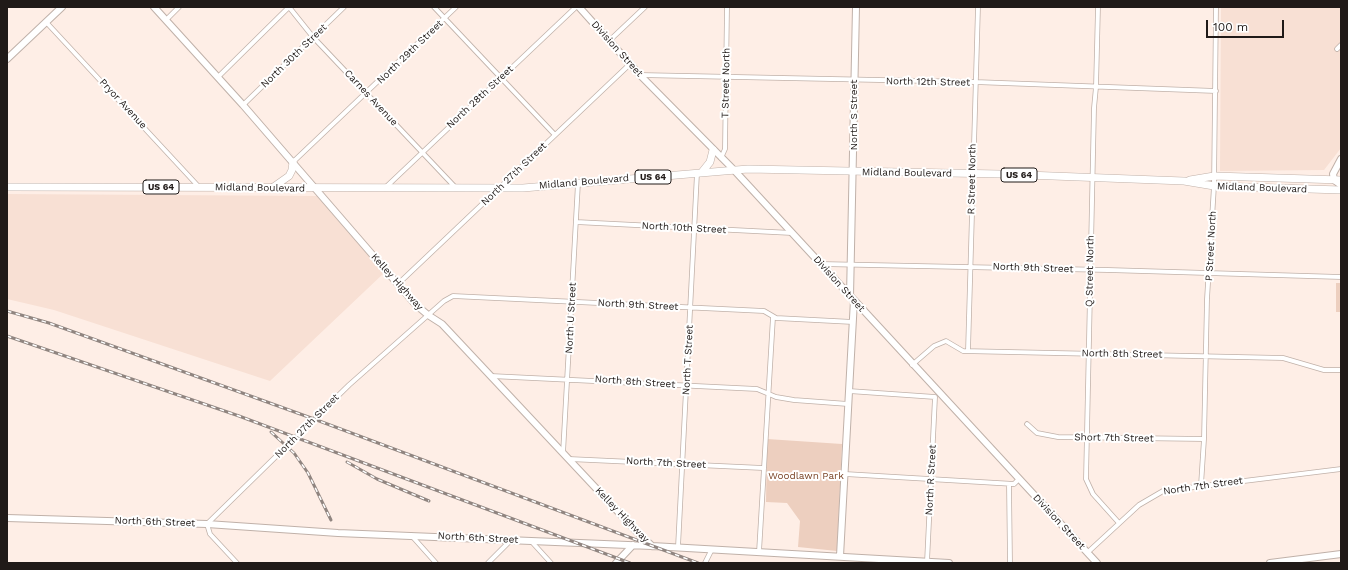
<!DOCTYPE html>
<html>
<head>
<meta charset="utf-8">
<style>
	body { margin:0 }
	#map { position:relative; width:1348px; height:570px; overflow:hidden; background:#feeee6; font-family:"Work Sans",sans-serif }
	canvas { display:block }
	.frame { position:absolute; inset:0; border:8px solid #201a18; pointer-events:none }
	.scale { position:absolute; left:1206px; top:20px; width:78px; height:18px; box-sizing:border-box; border:2px solid #201a18; border-top:0; padding-left:5px; font-size:12px; line-height:14px; white-space:nowrap; color:#201a18; -webkit-text-stroke:3px #fff; paint-order:stroke }
</style>
</head>
<body>
<div id="map">
<canvas width="1348" height="570"></canvas>
<div class="frame"></div>
<div class="scale">100 m</div>
</div>
<script>
const context = document.querySelector('canvas').getContext('2d');
context.lineJoin = 'round';
function fill(path, color) { context.fillStyle = color; context.fill(path, 'evenodd'); }
const toPath = rows => new Path2D(rows.map(r => 'M' + r).join(''));
function strokePath(path, color, width, dash) { context.strokeStyle = color; context.lineWidth = width; context.lineCap = dash ? 'butt' : 'round'; context.setLineDash(dash || []); context.stroke(path); }
function drawText(font, color, halo, rows, align = 'center') {
  context.font = font + ' "Work Sans",sans-serif'; context.lineWidth = 4; context.setLineDash([]); context.textBaseline = 'middle'; context.strokeStyle = halo; context.fillStyle = color; for (const [text, x, y, turn = 0] of rows) {
    context.save(); context.translate(x, y); context.rotate((+turn || 0) * Math.PI / 180); context.textAlign = isNaN(turn) ? turn : align; if (halo) context.strokeText(text, 0, 0); context.fillText(text, 0, 0); context.restore();
  }
}
const built = toPath([
	[1221,7,1341,7,1341,148,1324,170,1220,171],
	[7,194,317,196,384,273,270,381,54,310,7,299]
]);
const green = toPath([
	[1336,283,1341,283,1341,312,1336,312],
	[767,439,842,444,837,551,798,547,800,521,787,503,766,502]
]);
const street = toPath([
	[434,7,555,135],
	[1098,7,1096,87,1094,108,1086,479,1093,494,1119,523],
	[166,20,179,7],
	[46,22,199,187],
	[609,41,645,7],
	[1337,49,1341,45],
	[640,75,975,82,1216,91],
	[218,77,289,7,313,37,455,187],
	[243,105,344,7],
	[721,158,725,149,727,7],
	[293,162,456,7],
	[386,187,576,7],
	[576,222,792,233],
	[821,264,1108,270,1341,277],
	[398,284,630,64],
	[968,351,978,7],
	[912,365,934,346,946,341,963,351,1283,358,1324,370,1341,370],
	[491,376,757,389,776,397,794,400,848,404],
	[849,391,935,397],
	[1027,424,1037,433,1058,437,1204,439],
	[563,453,578,183],
	[569,459,763,468],
	[845,474,1014,484,1019,479],
	[1009,484,1010,563],
	[1201,485,1204,439,1207,299,1214,186,1216,7],
	[411,535,436,563],
	[531,541,551,563],
	[678,547,697,173],
	[759,552,773,317],
	[1087,553,1139,505,1163,491,1341,469],
	[927,562,935,397],
	[237,563,210,534,207,524,349,385,444,301,453,296,764,311,776,318,853,322],
	[488,563,511,540],
	[705,563,712,549]
]);
const secondary = toPath([
	[154,7,243,105,415,304,428,315,442,324,637,532,652,546],
	[579,7,640,75,734,170,1097,563],
	[7,59,62,7],
	[1341,159,1333,174,1334,180,1341,185],
	[850,296,856,7],
	[7,518,207,524,338,533,652,546,949,563],
	[840,556,854,300],
	[616,563,633,545],
	[1270,563,1341,554]
]);
const primary = toPath([
	[702,172,710,162,713,150],
	[1190,180,1214,176,1341,180],
	[7,187,523,188,748,169,1000,174,1184,181,1214,186,1341,190],
	[272,188,289,176,292,170,293,162]
]);
const rail = toPath([
	[7,311,49,323,314,419,698,563],
	[7,336,239,416,630,563],
	[271,432,294,453,308,473,331,520],
	[347,462,377,479,429,501]
]);
const shields = [
	[1019,175,36],
	[653,177,36],
	[161,187,36]
];
const shieldNames = [
	["US 64",1019,175],
	["US 64",653,177],
	["US 64",161,187]
];
const streetNames = [
	["Division Street",617,49,48],
	["North 29th Street",410,52,-44],
	["North 30th Street",294,56,-44],
	["North 12th Street",928,82,1],
	["T Street North",726,83,-89],
	["North 28th Street",480,97,-43],
	["Carnes Avenue",371,98,47],
	["Pryor Avenue",123,104,47],
	["North S Street",854,115,-90],
	["Midland Boulevard",907,173,1],
	["North 27th Street",514,174,-44],
	["R Street North",972,179,-89],
	["Midland Boulevard",584,182,-5],
	["Midland Boulevard",260,188,1],
	["Midland Boulevard",1262,188,2],
	["North 10th Street",684,228,3],
	["P Street North",1211,246,-87],
	["North 9th Street",1033,268,2],
	["Q Street North",1090,271,-89],
	["Kelley Highway",397,282,48],
	["Division Street",839,284,48],
	["North 9th Street",638,305,3],
	["North U Street",571,318,-87],
	["North 8th Street",1122,354,1],
	["North T Street",688,360,-87],
	["North 8th Street",635,382,4],
	["North 27th Street",307,426,-45],
	["Short 7th Street",1114,438,1],
	["North 7th Street",666,463,3],
	["North R Street",931,480,-87],
	["North 7th Street",1203,486,-8],
	["Kelley Highway",622,515,46],
	["North 6th Street",155,522,2],
	["Division Street",1059,522,47],
	["North 6th Street",478,538,3]
];
const parkNames = [
	["Woodlawn Park",806,476]
];
fill(built, '#f8e0d4');
fill(green, '#edcfbf');
strokePath(street, '#c0b1a9', 5.5);
strokePath(secondary, '#c0b1a9', 8);
strokePath(primary, '#c0b1a9', 8);
strokePath(street, '#fff', 4);
strokePath(secondary, '#fff', 6);
strokePath(primary, '#fff', 7);
strokePath(rail, '#908580', 3);
strokePath(rail, '#fff', 1.5, [4.5]);
for (const [x, y, w] of shields) { const box = new Path2D(); box.roundRect(x - w / 2, y - 7, w, 14, 3); context.fillStyle = '#fff'; context.fill(box); strokePath(box, '#201a18', 1); }
drawText('bold 9px', '#201a18', null, shieldNames);
drawText('10px', '#201a18', '#fff', streetNames);
drawText('10px', '#7a4426', '#fff', parkNames);
</script>
</body>
</html>
